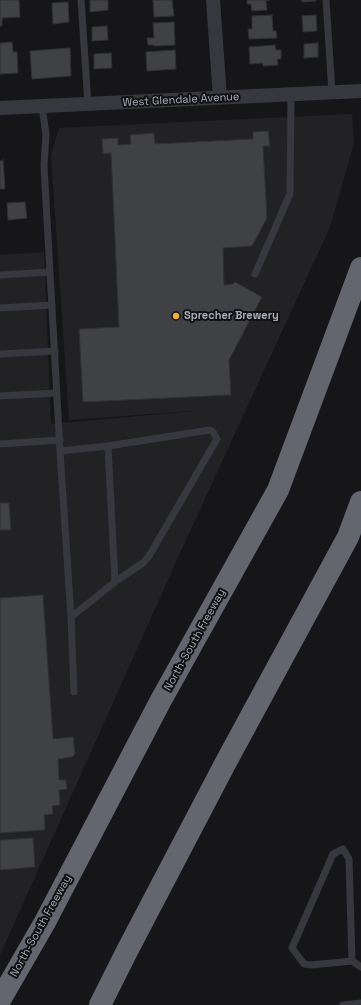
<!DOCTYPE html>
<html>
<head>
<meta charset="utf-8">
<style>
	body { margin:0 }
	canvas { display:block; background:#161618 }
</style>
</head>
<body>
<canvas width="361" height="1005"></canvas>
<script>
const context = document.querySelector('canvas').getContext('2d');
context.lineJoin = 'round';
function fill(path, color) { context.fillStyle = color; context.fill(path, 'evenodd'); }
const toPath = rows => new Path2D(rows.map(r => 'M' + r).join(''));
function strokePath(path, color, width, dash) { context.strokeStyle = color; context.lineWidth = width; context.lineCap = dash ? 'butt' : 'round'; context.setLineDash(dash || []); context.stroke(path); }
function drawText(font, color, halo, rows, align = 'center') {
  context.font = font + ' "Space Grotesk",sans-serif'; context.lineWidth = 4; context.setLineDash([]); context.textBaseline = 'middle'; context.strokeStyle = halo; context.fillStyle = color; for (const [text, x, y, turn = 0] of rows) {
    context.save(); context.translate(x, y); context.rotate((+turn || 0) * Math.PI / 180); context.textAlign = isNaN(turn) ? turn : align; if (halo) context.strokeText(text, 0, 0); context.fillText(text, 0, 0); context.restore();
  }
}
const built = toPath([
	[352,114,354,143,330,227,180,553,0,955,0,255,44,252,51,424,205,410,69,420,51,154,59,128]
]);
const building = toPath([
	[0,0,19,0,20,17,2,18,2,26,0,26,0,0],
	[90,0,108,0,108,10,90,12,90,0],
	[153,0,172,0,174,16,154,17,153,0],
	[247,0,270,0,266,0,267,10,252,11,251,4,247,4,247,0],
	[302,0,316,0,316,1,302,2,302,0],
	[68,2,69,22,53,24,52,3,68,2],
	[272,15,273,31,276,31,277,38,249,39,248,29,252,29,252,16,272,15],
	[316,15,317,31,303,32,302,16,316,15],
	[174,22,175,45,154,46,154,45,148,45,147,38,154,38,153,23,174,22],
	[107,26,108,40,92,41,92,27,107,26],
	[12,42,13,52,17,52,18,73,0,74,0,43,12,42],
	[318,43,318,57,304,58,304,44,318,43],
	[275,45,276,50,281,50,281,59,277,59,278,65,263,66,263,63,250,64,249,47,275,45],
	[70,48,71,76,32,79,30,51,70,48],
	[175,50,176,69,147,71,146,52,175,50],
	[111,53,112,68,94,69,94,54,111,53],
	[268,131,270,146,263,146,267,218,252,246,223,248,224,285,233,284,235,282,262,297,229,360,231,395,83,402,79,329,119,327,111,153,103,154,102,139,118,138,118,145,131,144,130,135,154,133,155,144,253,139,253,132,268,131],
	[3,160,5,189,0,189,0,161,3,160],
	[25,202,27,218,8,220,7,203,25,202],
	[0,503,9,503,11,530,0,530,0,503],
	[43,595,53,739,73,737,75,754,72,757,58,759,59,780,66,780,67,789,59,790,60,805,52,806,53,814,44,815,45,830,0,833,0,598,43,595],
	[33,838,35,867,0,870,0,840,33,838]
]);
const lane = toPath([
	[81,0,88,104],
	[326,0,332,93],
	[42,106,46,135,44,166,60,451,108,446,115,582,71,617,74,692],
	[255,274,290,194,291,95],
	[0,275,50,272],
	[0,308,52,305],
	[0,354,55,351],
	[0,396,57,393],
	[0,444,60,440],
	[108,446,210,430,213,432,217,439,149,556,144,562,115,582],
	[60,451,71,617],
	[352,961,349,859,343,849,333,854,292,948,304,964,311,965,352,961,361,967],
	[343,1005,361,1003]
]);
const street = toPath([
	[213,0,220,98],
	[0,108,361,91]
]);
const highway = toPath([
	[0,1000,45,922,161,700,278,490,361,268],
	[100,1005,127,951,226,762,348,537,361,502]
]);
const markers = [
	[176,316,4,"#f2b134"]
];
const streetNames = [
	["West Glendale Avenue",181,100,-3],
	["North-South Freeway",195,640,-61],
	["North-South Freeway",41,926,-61]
];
const poiNames = [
	["Sprecher Brewery",184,316]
];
fill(built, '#222225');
fill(building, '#404145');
strokePath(building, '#303034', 1);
strokePath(lane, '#37383d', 7);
strokePath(street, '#37383d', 14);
strokePath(highway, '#63666e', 22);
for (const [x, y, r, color] of markers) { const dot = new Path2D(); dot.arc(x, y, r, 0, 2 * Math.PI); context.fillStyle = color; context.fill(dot); strokePath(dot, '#111113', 1.5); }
drawText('11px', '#a8adb8', '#111113', streetNames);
drawText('bold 11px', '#a8adb8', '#111113', poiNames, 'left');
</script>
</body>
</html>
